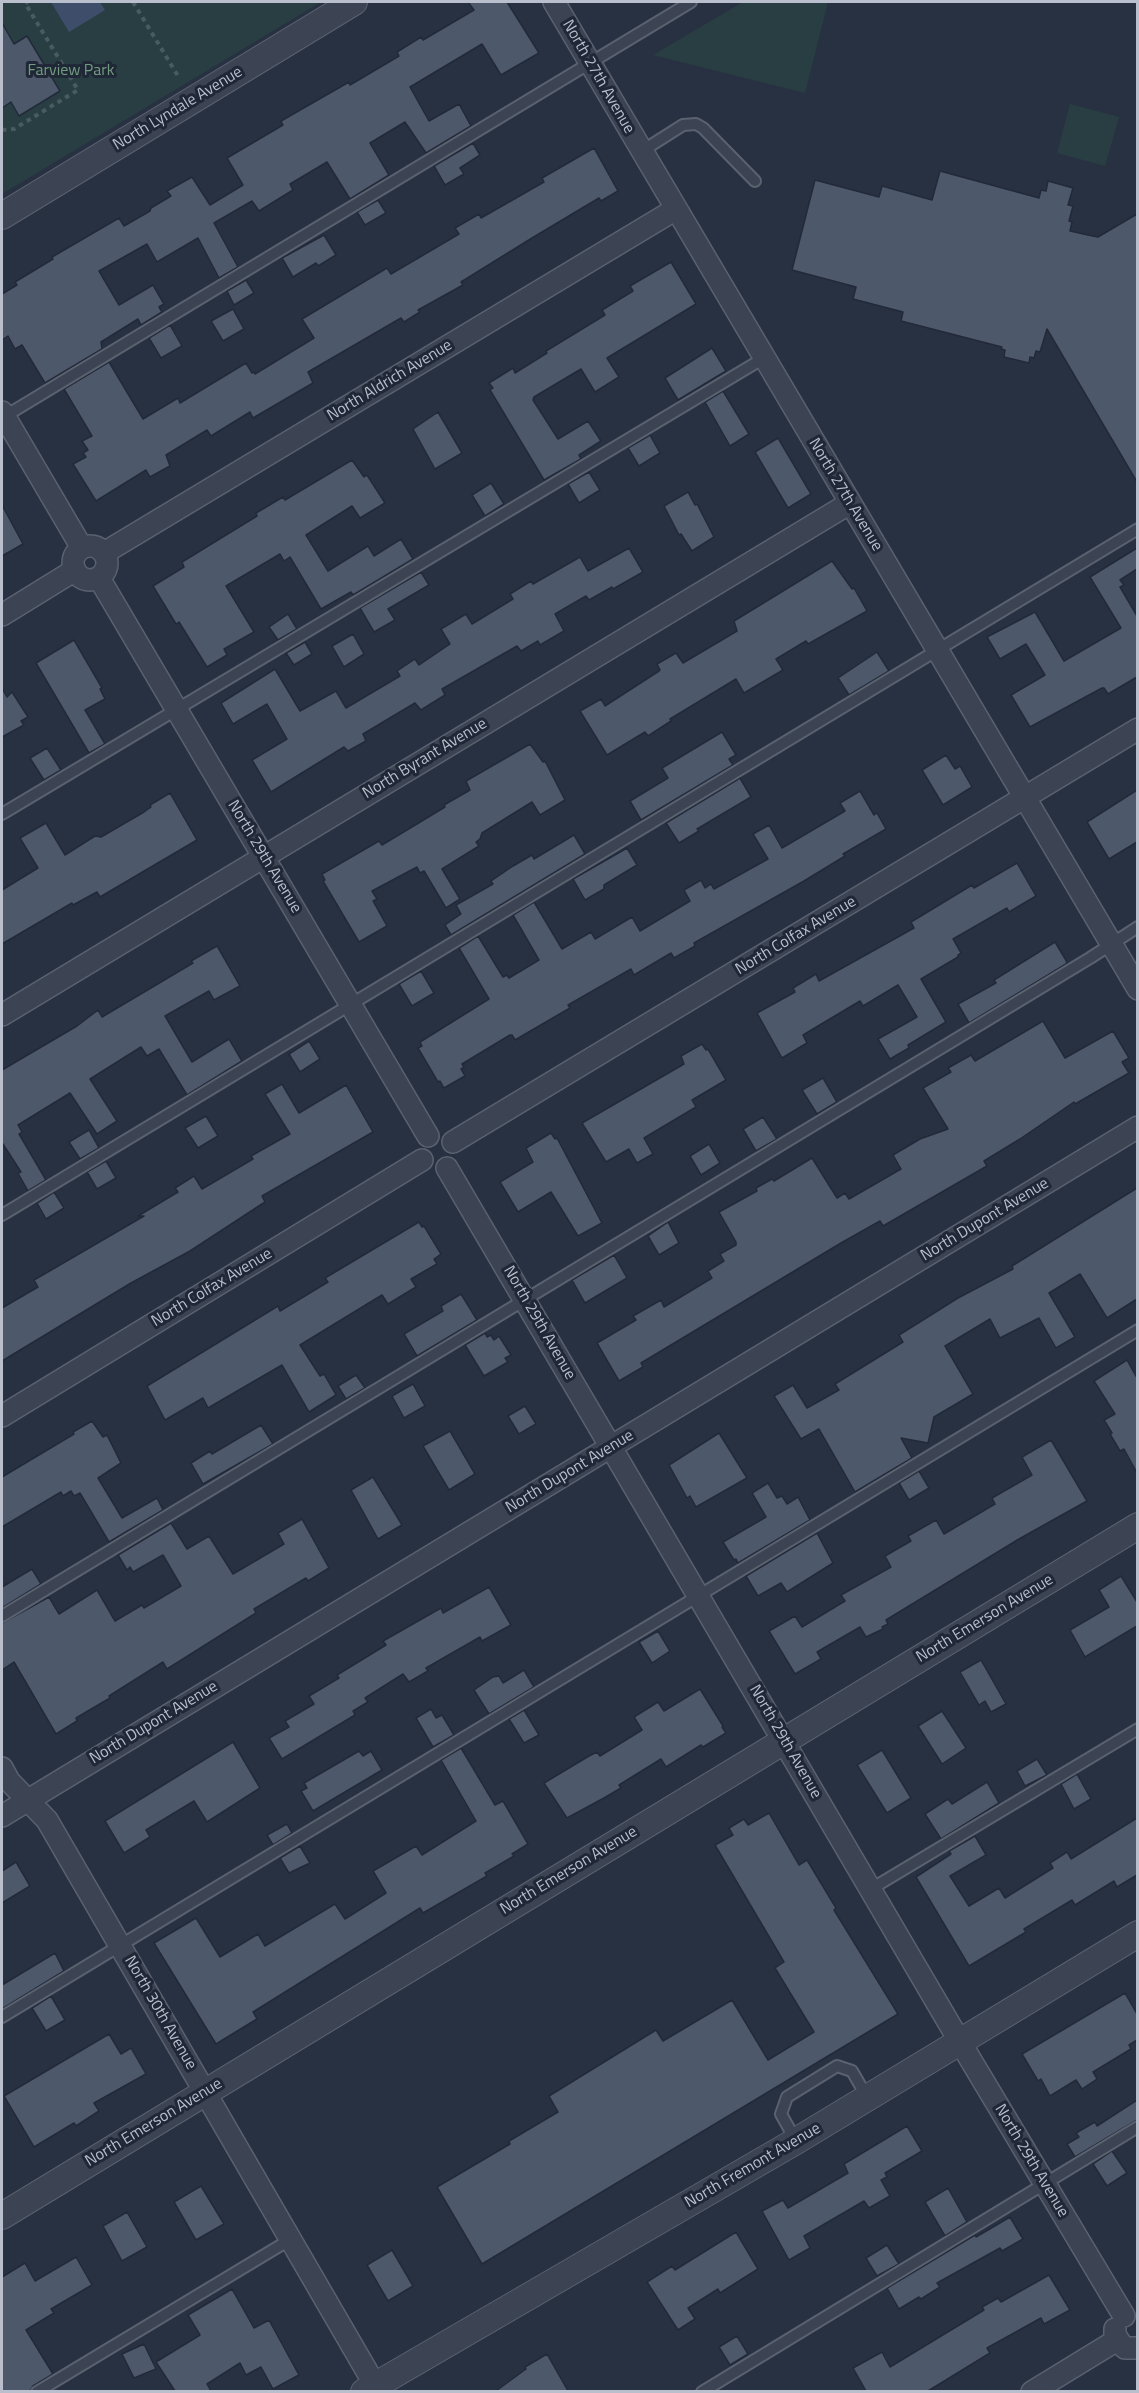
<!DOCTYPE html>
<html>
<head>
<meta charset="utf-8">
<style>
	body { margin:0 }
	#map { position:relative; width:1139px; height:2393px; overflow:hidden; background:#273142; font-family:"Titillium Web",sans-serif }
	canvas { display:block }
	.frame { position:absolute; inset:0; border:3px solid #b9bfcc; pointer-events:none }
</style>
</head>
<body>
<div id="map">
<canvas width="1139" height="2393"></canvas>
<div class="frame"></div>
</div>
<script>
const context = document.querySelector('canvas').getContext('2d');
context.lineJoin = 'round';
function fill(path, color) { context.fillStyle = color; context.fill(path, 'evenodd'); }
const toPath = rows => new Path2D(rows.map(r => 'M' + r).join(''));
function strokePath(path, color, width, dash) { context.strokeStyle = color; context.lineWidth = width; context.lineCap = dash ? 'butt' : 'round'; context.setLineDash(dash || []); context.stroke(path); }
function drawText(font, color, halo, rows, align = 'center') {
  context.font = font + ' "Titillium Web",sans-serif'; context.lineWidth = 6; context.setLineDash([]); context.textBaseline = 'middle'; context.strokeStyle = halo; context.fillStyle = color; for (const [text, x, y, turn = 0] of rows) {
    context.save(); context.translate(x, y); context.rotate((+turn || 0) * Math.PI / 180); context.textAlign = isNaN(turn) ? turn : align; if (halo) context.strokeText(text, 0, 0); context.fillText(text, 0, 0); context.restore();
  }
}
const green = toPath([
	[2,2,321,2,2,194],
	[743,2,828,2,805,93,653,55],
	[1070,104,1119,117,1105,166,1057,153]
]);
const water = toPath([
	[51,2,100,2,105,10,69,32]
]);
const building = toPath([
	[468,2,507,2,539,53,501,75,482,44,410,87,429,121,459,104,471,126,426,153,405,122,370,143,389,175,350,199,327,162,290,184,293,190,259,211,252,201,214,223,238,267,219,278,198,238,157,262,147,244,99,271,119,305,153,285,164,304,159,307,162,312,141,325,138,319,101,342,102,349,45,383,22,345,15,349,8,336,2,340,2,294,17,285,15,282,53,259,52,257,119,218,124,226,150,211,151,208,171,196,167,191,192,177,210,205,243,185,227,158,283,125,281,121,349,82,350,85,399,56,397,52,421,37,423,40,474,10,468,2],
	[2,23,14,44,27,36,60,91,19,116,11,102,2,108,2,23],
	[473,143,480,155,460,168,464,174,445,185,434,166,473,143],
	[594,148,618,191,601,201,599,198,532,238,461,282,463,285,418,310,420,312,404,322,401,318,308,372,313,383,253,418,250,412,211,436,207,430,166,455,170,466,150,477,146,470,96,501,73,464,86,457,83,453,88,450,82,441,92,436,64,389,109,362,143,419,178,398,180,403,246,363,252,373,254,372,255,374,314,338,302,319,387,268,391,274,459,234,455,228,479,214,481,218,544,182,542,178,594,148],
	[940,171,1039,198,1041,190,1046,191,1048,181,1073,188,1068,205,1073,206,1069,221,1072,222,1070,231,1088,235,1098,237,1137,214,1137,482,1047,329,1040,352,1036,351,1034,358,1030,357,1029,363,1004,357,1005,350,1001,349,1002,347,901,321,903,312,853,299,856,287,792,270,815,180,879,197,882,186,932,200,940,171],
	[378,200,386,213,365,225,357,212,378,200],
	[324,235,336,255,318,266,316,263,293,277,282,258,324,235],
	[671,262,696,304,607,358,619,377,595,392,581,369,534,397,533,400,558,439,588,421,601,441,579,455,581,459,544,480,490,390,493,388,489,383,513,368,515,373,547,353,546,351,605,315,602,310,633,291,630,286,671,262],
	[246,280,254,293,234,305,227,291,246,280],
	[233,309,244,329,223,341,211,321,233,309],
	[170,325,182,346,161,358,149,338,170,325],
	[712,348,726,371,678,400,665,378,712,348],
	[723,391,749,434,730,446,705,402,723,391],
	[438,412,462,453,435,469,413,429,438,412],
	[650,435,660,453,639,466,628,448,650,435],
	[778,438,811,494,788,508,755,452,778,438],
	[352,460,364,477,367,475,385,503,360,518,352,506,306,535,328,571,368,546,374,556,401,539,413,559,353,595,351,592,321,609,290,557,284,561,280,554,226,586,254,632,224,649,227,655,207,667,179,622,176,624,153,586,184,567,182,562,257,516,256,513,283,497,285,500,352,460],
	[589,472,600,490,579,503,568,484,589,472],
	[491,483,504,504,485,516,472,495,491,483],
	[688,492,695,505,697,504,714,537,692,551,681,534,679,535,664,506,688,492],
	[2,505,23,544,2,556,2,505],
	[629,548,643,572,613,589,612,587,589,600,586,596,555,614,564,631,540,645,538,641,521,651,517,646,442,689,445,695,421,710,415,703,363,734,366,741,348,751,344,747,271,792,252,760,287,739,267,704,233,724,221,703,275,669,300,711,336,691,346,708,400,676,397,671,415,659,419,665,450,644,441,629,466,614,472,624,513,599,510,594,531,581,533,584,580,557,588,571,629,548],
	[1137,548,1137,569,1120,580,1124,585,1120,587,1137,616,1137,677,1108,694,1104,688,1102,688,1030,727,1011,695,1045,675,1026,644,1000,659,987,637,1035,612,1064,661,1121,628,1090,577,1137,548],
	[832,561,852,589,854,588,867,611,808,644,806,641,776,659,783,670,744,693,736,679,670,719,671,721,648,736,645,732,607,755,580,711,601,699,605,706,659,671,660,670,657,664,676,653,683,663,737,631,734,621,832,561],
	[421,572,429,585,388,609,395,620,374,632,360,608,421,572],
	[288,614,297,629,278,640,269,627,288,614],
	[353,634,364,654,344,667,332,646,353,634],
	[74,640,102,688,100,689,105,699,85,710,105,744,89,753,36,663,74,640],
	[305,642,312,654,294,665,286,653,305,642],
	[877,652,889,671,849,695,838,678,877,652],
	[2,688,7,697,12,692,28,717,21,721,24,725,2,737,2,688],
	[722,732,736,755,729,759,733,765,641,820,630,801,668,778,662,768,722,732],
	[530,744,543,762,545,761,565,800,540,815,532,802,482,833,480,839,476,842,479,846,442,869,460,899,446,908,424,871,420,873,417,867,372,891,377,899,373,901,387,926,359,942,323,881,325,880,322,874,379,841,382,845,445,807,444,805,470,790,466,781,530,744],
	[47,748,61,770,44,780,30,758,47,748],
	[946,755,955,769,960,766,972,787,943,805,922,770,946,755],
	[740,778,751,797,697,829,699,831,679,843,666,823,740,778],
	[1137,790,1137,842,1109,859,1087,822,1137,790],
	[860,791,874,815,877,813,886,829,843,854,845,856,804,881,694,943,695,946,674,958,671,953,634,975,631,969,568,1005,570,1008,515,1040,512,1035,510,1035,462,1064,464,1067,461,1069,465,1076,444,1088,440,1081,438,1082,418,1048,422,1046,420,1042,489,999,459,948,478,936,503,977,507,975,509,978,539,960,513,915,534,902,562,949,591,932,595,939,632,917,640,931,690,901,684,890,701,880,705,888,711,884,714,889,768,859,753,834,769,825,782,848,845,811,840,803,860,791],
	[170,793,197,840,100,897,97,892,73,905,72,903,2,944,2,890,38,868,20,838,46,823,65,855,95,836,101,837,144,812,151,807,150,805,170,793],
	[574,835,585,854,451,935,445,925,461,914,456,905,493,884,491,881,513,866,532,855,534,859,574,835],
	[627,848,637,865,604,885,604,889,585,900,573,879,627,848],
	[1017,863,1036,896,1009,912,1007,908,953,939,961,953,958,955,958,957,921,979,946,1022,908,1045,909,1048,890,1059,878,1039,917,1017,898,985,863,1006,860,1001,803,1035,807,1043,782,1058,757,1013,795,992,793,988,816,974,819,981,914,928,911,922,972,885,974,888,1017,863],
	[1055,942,1067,962,1066,964,969,1023,958,1004,996,983,994,980,1055,942],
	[217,946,240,986,214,1000,209,991,165,1016,192,1062,229,1039,242,1061,187,1095,159,1049,147,1056,141,1047,90,1079,117,1121,97,1134,70,1093,18,1125,22,1132,19,1134,46,1180,28,1191,18,1173,21,1172,3,1144,2,1145,2,1070,77,1026,98,1010,102,1017,193,963,191,961,217,946],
	[421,971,434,993,412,1006,399,984,421,971],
	[1043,1021,1065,1058,1113,1031,1129,1058,1122,1062,1129,1073,1075,1104,1074,1102,1020,1139,984,1161,987,1166,883,1226,880,1221,841,1243,641,1363,643,1367,619,1381,597,1343,636,1320,633,1316,661,1300,664,1307,712,1278,708,1271,724,1261,720,1254,736,1245,736,1242,719,1212,757,1191,756,1188,772,1179,774,1181,812,1158,837,1198,845,1193,849,1199,901,1169,893,1155,920,1139,948,1129,923,1088,951,1072,948,1068,971,1055,975,1061,1043,1021],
	[309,1041,320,1059,300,1072,289,1054,309,1041],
	[702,1044,706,1050,708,1049,726,1080,692,1100,696,1107,644,1138,653,1154,637,1163,629,1149,606,1162,582,1123,684,1064,681,1056,702,1044],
	[823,1078,837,1102,817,1114,802,1090,823,1078],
	[282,1084,299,1113,346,1085,373,1132,262,1196,265,1202,190,1251,131,1283,2,1361,2,1308,38,1287,34,1280,144,1216,138,1216,178,1192,175,1188,194,1176,202,1189,253,1159,251,1156,290,1134,265,1094,282,1084],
	[206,1116,218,1136,198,1148,185,1128,206,1116],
	[763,1117,777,1139,756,1151,743,1129,763,1117],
	[89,1130,99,1148,80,1159,69,1142,89,1130],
	[551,1133,555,1139,557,1138,602,1223,578,1236,551,1192,518,1212,500,1182,533,1162,526,1148,551,1133],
	[709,1144,720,1163,701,1175,690,1156,709,1144],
	[106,1161,116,1178,97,1189,87,1172,106,1161],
	[1137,1188,1137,1299,1107,1318,1080,1274,1049,1293,1075,1337,1056,1348,1039,1318,1000,1338,990,1319,945,1346,973,1394,934,1417,928,1443,901,1438,912,1458,855,1492,819,1429,801,1439,774,1396,793,1385,807,1408,839,1390,835,1384,903,1342,899,1335,958,1298,1013,1269,1012,1266,1137,1188],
	[54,1192,64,1208,46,1219,37,1203,54,1192],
	[419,1222,422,1227,424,1226,441,1254,434,1259,437,1264,411,1279,416,1287,388,1304,382,1295,300,1345,320,1376,324,1374,336,1395,309,1412,282,1365,208,1408,203,1398,165,1420,147,1386,278,1306,280,1311,328,1282,325,1278,419,1222],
	[668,1222,679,1243,659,1255,648,1236,668,1222],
	[614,1255,627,1278,585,1303,572,1280,614,1255],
	[461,1294,477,1320,417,1356,404,1334,443,1311,441,1306,461,1294],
	[485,1333,487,1337,491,1335,494,1340,499,1336,511,1355,505,1358,508,1362,484,1376,465,1345,485,1333],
	[1127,1360,1137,1378,1137,1473,1124,1449,1120,1451,1110,1434,1112,1433,1104,1420,1115,1414,1094,1381,1127,1360],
	[356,1375,365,1388,346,1399,338,1386,356,1375],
	[413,1384,425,1406,404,1418,392,1396,413,1384],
	[525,1406,536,1424,519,1434,508,1416,525,1406],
	[92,1421,103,1437,107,1435,121,1463,98,1478,122,1518,157,1498,163,1510,109,1542,80,1493,74,1496,71,1491,63,1496,61,1492,2,1527,2,1477,74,1434,73,1432,92,1421],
	[261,1425,273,1444,203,1484,191,1463,210,1451,212,1454,261,1425],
	[450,1431,475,1474,449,1490,423,1446,450,1431],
	[719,1433,747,1478,696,1507,690,1496,687,1498,669,1465,719,1433],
	[1051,1440,1087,1501,1019,1539,886,1620,888,1624,882,1627,883,1629,866,1637,860,1627,817,1652,821,1659,795,1674,769,1631,795,1616,802,1627,845,1601,841,1595,891,1567,885,1556,911,1541,908,1536,936,1520,944,1534,995,1504,992,1498,1032,1475,1022,1457,1051,1440],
	[919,1471,929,1488,909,1500,899,1483,919,1471],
	[373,1477,402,1525,378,1539,351,1490,373,1477],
	[768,1483,777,1498,782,1496,787,1504,798,1497,810,1520,738,1563,736,1559,734,1560,723,1542,766,1517,752,1493,768,1483],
	[302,1519,329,1568,308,1581,306,1578,254,1609,256,1613,167,1669,163,1662,109,1696,110,1698,76,1718,77,1721,56,1734,14,1662,2,1670,2,1623,49,1597,59,1614,97,1590,115,1621,142,1605,144,1608,181,1586,163,1555,133,1572,130,1567,127,1570,118,1555,171,1523,187,1549,209,1536,233,1574,284,1544,278,1533,302,1519],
	[817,1533,833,1563,787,1592,781,1583,758,1596,746,1576,817,1533],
	[32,1569,41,1584,2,1608,2,1587,32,1569],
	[1121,1576,1137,1602,1137,1626,1085,1657,1070,1630,1109,1607,1099,1590,1121,1576],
	[489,1587,511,1625,482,1641,480,1637,426,1668,428,1671,409,1682,403,1674,365,1698,368,1702,353,1711,355,1715,282,1759,269,1738,289,1727,285,1721,314,1704,309,1696,339,1678,337,1675,386,1645,383,1641,441,1608,443,1613,489,1587],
	[658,1631,670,1651,652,1663,639,1642,658,1631],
	[981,1660,1006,1704,991,1712,985,1701,979,1705,960,1672,981,1660],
	[524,1670,534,1687,489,1714,474,1690,493,1677,499,1676,503,1683,524,1670],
	[700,1689,723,1726,722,1727,726,1733,703,1747,701,1745,666,1767,661,1759,619,1785,621,1788,604,1798,567,1818,544,1783,589,1756,597,1752,600,1756,642,1730,634,1717,658,1702,664,1711,700,1689],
	[431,1709,436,1718,442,1715,454,1735,433,1747,416,1718,431,1709],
	[524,1710,539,1735,524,1743,509,1719,524,1710],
	[942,1711,966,1748,942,1764,918,1726,942,1711],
	[233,1742,260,1788,207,1822,194,1801,146,1830,150,1837,124,1853,105,1821,233,1742],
	[461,1748,495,1805,503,1801,528,1844,512,1854,514,1856,485,1873,487,1876,423,1913,420,1908,253,2012,257,2019,216,2044,154,1943,196,1918,220,1957,258,1934,265,1946,335,1904,345,1919,386,1893,373,1871,416,1846,422,1855,476,1821,441,1760,461,1748],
	[882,1750,911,1798,887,1813,857,1765,882,1750],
	[359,1751,363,1756,371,1751,382,1770,313,1811,301,1791,307,1788,304,1783,359,1751],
	[1037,1759,1047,1775,1025,1786,1017,1771,1037,1759],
	[1077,1774,1091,1799,1074,1809,1061,1784,1077,1774],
	[987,1782,999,1803,941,1839,925,1814,948,1799,952,1804,987,1782],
	[769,1813,799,1865,807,1860,836,1908,834,1910,898,2014,482,2264,437,2187,510,2144,509,2141,558,2112,549,2096,656,2030,663,2041,732,2000,768,2060,814,2032,775,1968,784,1962,715,1845,733,1835,729,1828,744,1819,748,1825,769,1813],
	[1137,1818,1137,1875,1117,1887,1114,1881,1075,1905,1072,1900,1024,1929,1026,1932,969,1966,916,1877,951,1854,949,1851,975,1836,986,1855,950,1876,969,1906,999,1888,1005,1898,1053,1868,1050,1863,1067,1852,1071,1859,1137,1818],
	[287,1824,292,1833,273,1845,267,1835,287,1824],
	[300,1846,310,1863,289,1873,280,1858,300,1846],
	[16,1862,30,1886,2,1903,2,1871,16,1862],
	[55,1953,64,1971,2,2009,2,1985,55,1953],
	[1125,1993,1137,2014,1137,2040,1129,2045,1131,2049,1093,2072,1097,2079,1082,2089,1076,2080,1050,2096,1041,2079,1038,2081,1022,2054,1125,1993],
	[51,1996,65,2020,46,2031,32,2008,51,1996],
	[109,2034,121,2054,131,2048,146,2074,94,2103,99,2111,76,2126,74,2123,34,2147,4,2096,109,2034],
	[1137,2100,1137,2120,1075,2157,1067,2144,1079,2137,1076,2133,1095,2122,1097,2126,1137,2100],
	[907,2126,922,2151,885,2173,887,2177,881,2180,890,2196,869,2208,864,2201,804,2236,810,2248,789,2260,762,2211,783,2200,788,2208,848,2173,844,2164,907,2126],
	[1112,2151,1127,2173,1107,2186,1093,2164,1112,2151],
	[201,2186,224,2224,196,2240,174,2202,201,2186],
	[948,2188,967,2222,945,2236,925,2202,948,2188],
	[127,2212,147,2247,122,2261,103,2226,127,2212],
	[1010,2217,1023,2239,1002,2251,1000,2248,937,2283,940,2287,921,2299,919,2297,899,2309,887,2288,975,2235,976,2237,1010,2217],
	[736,2232,758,2269,720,2293,718,2289,688,2308,695,2319,678,2330,647,2282,672,2266,675,2270,736,2232],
	[887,2245,899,2264,877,2276,866,2258,887,2245],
	[392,2250,413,2286,388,2301,367,2265,392,2250],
	[76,2257,92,2285,51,2309,54,2313,26,2330,53,2374,33,2386,30,2391,2,2391,2,2277,25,2263,35,2281,76,2257],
	[1049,2275,1070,2310,1044,2324,1041,2318,987,2348,990,2353,928,2391,866,2391,853,2368,882,2352,890,2367,984,2310,982,2307,998,2298,1001,2302,1049,2275],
	[232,2289,254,2328,269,2320,299,2375,273,2389,261,2367,246,2375,240,2363,207,2384,211,2391,175,2391,156,2362,200,2335,188,2315,232,2289],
	[737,2336,748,2354,730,2365,719,2347,737,2336],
	[144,2344,156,2369,134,2378,122,2354,144,2344],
	[547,2354,568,2391,496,2391,526,2369,525,2367,547,2354]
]);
const path = toPath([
	[133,2,178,76],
	[2,130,14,129,78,90,25,3,28,2]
]);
const service = toPath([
	[642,151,683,125,696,124,703,128,755,181],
	[2,418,691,2],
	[2,814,764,358],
	[2,1215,1138,529],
	[2,1616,1090,958,1138,927],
	[871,1889,1138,1729],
	[2,2017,1138,1330],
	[796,2141,781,2114,787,2097,837,2066,852,2071,867,2097],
	[37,2392,291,2239],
	[702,2392,1138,2127]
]);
const minor = toPath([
	[554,2,1138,989],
	[2,412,82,548],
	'73 563a17 17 0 1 1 34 0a17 17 0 1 1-34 0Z',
	[104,553,676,209],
	[99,578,428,1136],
	[2,615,75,570],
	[2,1015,850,503],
	[453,1142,1138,729],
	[447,1168,960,2042,1124,2316],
	[2,1416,422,1160],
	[2,1768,9,1781,47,1820,379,2392],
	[2,1816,1138,1127],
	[1115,2329,1115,2335,1121,2344,1125,2348,1138,2348],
	[1032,2392,1117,2340]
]);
const tertiary = toPath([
	[2,216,354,2],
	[2,2216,1138,1526],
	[364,2392,796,2141,1138,1934]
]);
const parkNames = [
	["Farview Park",71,71]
];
const streetNames = [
	["North 27th Avenue",598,77,60],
	["North Lyndale Avenue",178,109,-31],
	["North Aldrich Avenue",390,381,-31],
	["North 27th Avenue",845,495,59],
	["North Byrant Avenue",425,759,-31],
	["North 29th Avenue",264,857,59],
	["North Colfax Avenue",796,936,-31],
	["North Dupont Avenue",985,1220,-31],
	["North Colfax Avenue",212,1288,-31],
	["North 29th Avenue",539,1323,60],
	["North Dupont Avenue",570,1472,-31],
	["North Emerson Avenue",985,1619,-31],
	["North Dupont Avenue",154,1723,-31],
	["North 29th Avenue",785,1742,60],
	["North Emerson Avenue",569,1871,-31],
	["North 30th Avenue",160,2013,60],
	["North Emerson Avenue",154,2123,-31],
	["North 29th Avenue",1031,2161,59],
	["North Fremont Avenue",753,2166,-30]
];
fill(green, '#293e43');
fill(water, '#3e4e6a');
fill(building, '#4e586b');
strokePath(building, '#222a39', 1.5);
strokePath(service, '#5a616f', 14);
strokePath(minor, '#5a616f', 24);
strokePath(tertiary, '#5a616f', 28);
strokePath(path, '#485b60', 4, [4.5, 4.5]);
strokePath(service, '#3c4352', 10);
strokePath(minor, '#3c4352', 21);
strokePath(tertiary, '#3c4352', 26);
drawText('16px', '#719c7d', '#202837', parkNames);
drawText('16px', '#b9bfcc', '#202837', streetNames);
</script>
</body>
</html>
